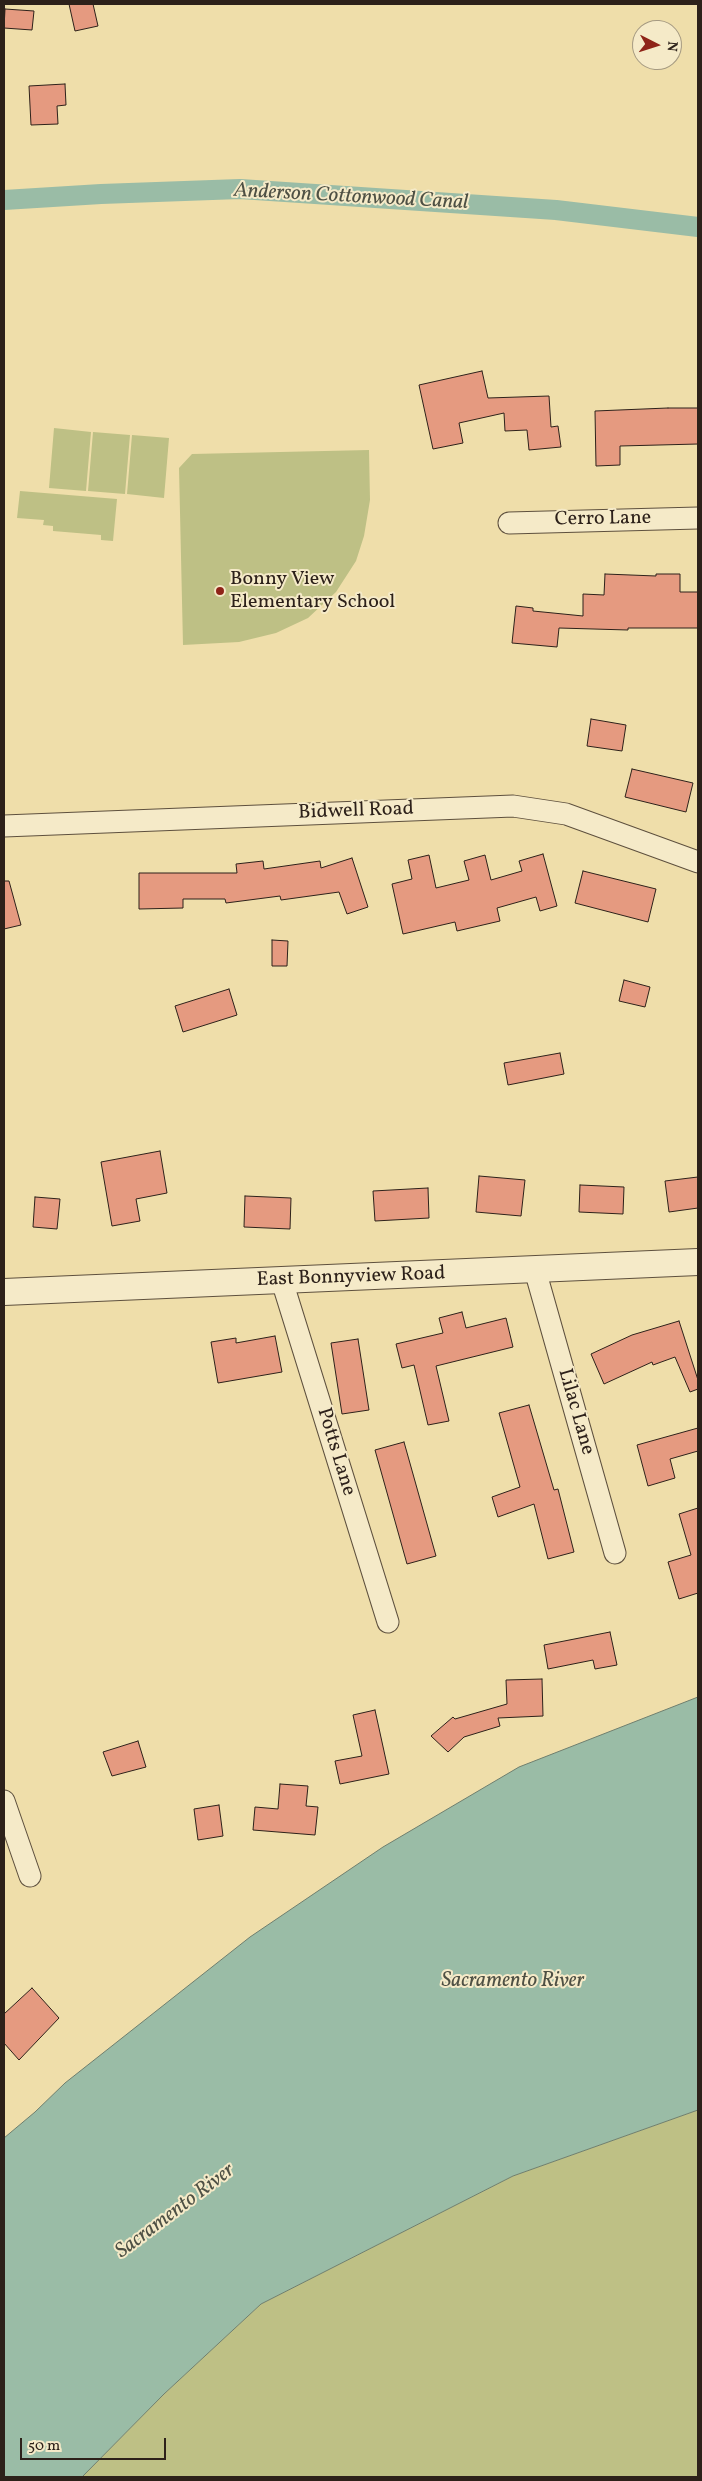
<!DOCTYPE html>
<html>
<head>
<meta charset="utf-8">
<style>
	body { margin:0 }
	#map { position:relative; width:702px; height:2481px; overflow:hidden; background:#efdeaa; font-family:Vollkorn,serif }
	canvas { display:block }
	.frame { position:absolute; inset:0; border:5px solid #2d211a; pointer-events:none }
	.north { position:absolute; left:632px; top:20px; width:50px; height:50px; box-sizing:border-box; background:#f5eac8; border:1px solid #a59a82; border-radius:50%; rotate:95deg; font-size:14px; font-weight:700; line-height:20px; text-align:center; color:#2d211a }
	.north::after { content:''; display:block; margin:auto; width:18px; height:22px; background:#8f2418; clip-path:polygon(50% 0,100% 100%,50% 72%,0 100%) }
	.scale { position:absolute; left:20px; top:2438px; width:146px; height:22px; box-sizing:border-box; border:2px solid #2d211a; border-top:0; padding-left:6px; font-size:15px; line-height:18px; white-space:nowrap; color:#2d211a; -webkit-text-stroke:4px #f5eac8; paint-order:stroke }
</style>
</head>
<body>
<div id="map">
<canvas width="702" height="2481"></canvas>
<div class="frame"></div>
<div class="north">N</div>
<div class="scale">50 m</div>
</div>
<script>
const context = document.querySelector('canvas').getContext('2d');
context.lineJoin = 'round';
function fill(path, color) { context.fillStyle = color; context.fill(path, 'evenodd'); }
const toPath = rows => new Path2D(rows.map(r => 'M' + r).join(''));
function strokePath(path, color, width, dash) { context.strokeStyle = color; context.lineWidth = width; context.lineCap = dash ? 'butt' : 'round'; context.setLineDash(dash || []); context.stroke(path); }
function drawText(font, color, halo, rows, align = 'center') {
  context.font = font + ' Vollkorn,serif'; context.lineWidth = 4; context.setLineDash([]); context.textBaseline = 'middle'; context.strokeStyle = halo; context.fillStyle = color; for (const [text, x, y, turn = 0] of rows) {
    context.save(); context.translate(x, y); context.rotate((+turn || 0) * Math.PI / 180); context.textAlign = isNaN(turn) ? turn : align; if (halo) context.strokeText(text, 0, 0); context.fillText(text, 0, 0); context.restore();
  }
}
const green = toPath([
	[54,428,91,432,86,491,49,488],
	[93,432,130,435,125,494,88,491],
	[132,435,169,438,164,498,127,494],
	[369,450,370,500,364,536,356,561,336,592,308,618,276,633,239,642,183,645,179,468,192,454],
	[20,491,117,499,113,541,101,540,101,535,53,531,53,526,43,525,44,520,17,518],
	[698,2110,698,2477,82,2477,164,2394,261,2304,513,2176]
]);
const water = toPath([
	[698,1697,698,2110,513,2176,261,2304,164,2394,82,2477,4,2477,4,2138,35,2112,65,2083,250,1937,383,1847,519,1767,698,1697]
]);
const canal = toPath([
	[4,200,101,194,240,189,556,210,698,227]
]);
const building = toPath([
	[69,4,93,4,98,26,75,31,69,4],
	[5,9,34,11,32,30,4,28,5,9],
	[65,84,66,105,57,106,58,124,31,125,29,86,65,84],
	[482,371,488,398,549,396,551,427,558,426,561,447,529,450,527,430,505,431,504,413,459,423,463,443,433,449,419,385,482,371],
	[668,408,698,408,698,444,620,446,620,465,596,466,595,411,668,408],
	[605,574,656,576,656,574,680,574,680,592,698,592,698,628,628,628,628,630,559,628,557,647,512,643,516,606,533,608,533,611,583,616,583,594,604,595,605,574],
	[591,719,626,725,622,751,587,746,591,719],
	[632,769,693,783,686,812,625,797,632,769],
	[543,854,557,906,540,911,536,897,497,908,500,921,457,931,455,922,403,934,392,884,412,879,408,860,429,855,436,888,469,880,464,861,485,855,491,880,522,871,519,861,543,854],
	[352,858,368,907,347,914,339,892,281,900,280,896,226,903,225,899,183,899,183,908,139,909,139,873,237,873,236,864,263,861,264,869,320,861,321,868,352,858],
	[583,871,656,889,648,922,575,903,583,871],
	[4,881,9,881,21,925,4,929,4,881],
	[272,940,288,941,287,966,272,966,272,940],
	[624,980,650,987,645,1007,619,1001,624,980],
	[229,989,237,1015,183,1032,175,1006,229,989],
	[560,1053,564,1074,508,1085,504,1063,560,1053],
	[160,1151,167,1193,136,1199,140,1221,112,1226,101,1162,160,1151],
	[479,1176,525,1180,521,1216,476,1212,479,1176],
	[698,1177,698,1208,669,1212,665,1181,698,1177],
	[580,1185,624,1187,623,1214,579,1212,580,1185],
	[428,1188,429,1218,375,1221,373,1191,428,1188],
	[245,1196,291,1198,290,1229,244,1227,245,1196],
	[35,1197,60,1199,57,1229,33,1227,35,1197],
	[462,1312,466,1328,506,1318,513,1347,436,1366,449,1421,428,1425,414,1365,402,1368,396,1344,443,1333,439,1318,462,1312],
	[679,1321,698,1380,698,1389,690,1392,675,1357,653,1365,652,1362,604,1384,591,1354,632,1335,679,1321],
	[275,1336,282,1372,218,1383,211,1342,236,1338,236,1343,275,1336],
	[358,1339,369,1410,342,1414,331,1343,358,1339],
	[529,1405,554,1490,558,1489,574,1552,548,1559,534,1504,498,1517,492,1497,520,1487,499,1413,529,1405],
	[698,1428,698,1451,670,1459,675,1478,648,1486,637,1445,698,1428],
	[404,1442,436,1556,407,1564,375,1450,404,1442],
	[698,1508,698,1593,679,1599,668,1562,691,1555,679,1514,698,1508],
	[610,1632,617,1665,595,1669,593,1660,548,1669,544,1645,610,1632],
	[542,1679,543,1716,498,1718,500,1726,464,1737,448,1752,431,1736,453,1717,455,1719,507,1704,506,1680,542,1679],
	[375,1710,389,1774,340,1784,335,1761,362,1756,353,1715,375,1710],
	[138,1741,146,1767,112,1776,103,1752,138,1741],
	[280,1784,308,1786,306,1806,318,1807,315,1835,253,1830,255,1807,278,1809,280,1784],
	[219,1805,223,1836,198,1840,194,1809,219,1805],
	[32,1988,59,2018,19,2060,4,2043,4,2014,32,1988]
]);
const minor = toPath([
	[509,523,698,518],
	[4,826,513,806,566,814,698,862],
	[535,1270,615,1553],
	[282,1281,388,1622],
	[4,1801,30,1876]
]);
const tertiary = toPath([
	[4,1292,698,1262]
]);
const markers = [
	[220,591,5,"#8f2418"]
];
const streetNames = [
	["Cerro Lane",603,520,-1],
	["Bidwell Road",356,812,-2],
	["East Bonnyview Road",351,1278,-2],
	["Lilac Lane",575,1412,74],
	["Potts Lane",335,1452,73]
];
const poiNames = [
	["Bonny View",230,580],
	["Elementary School",230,603]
];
const waterNames = [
	["Anderson Cottonwood Canal",351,198,3],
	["Sacramento River",513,1982],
	["Sacramento River",176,2212,-37]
];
fill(green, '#bec085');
fill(water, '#9abca6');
strokePath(water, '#6e7e6e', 1);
strokePath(canal, '#9abca6', 20);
fill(building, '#e59a80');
strokePath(building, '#2d211a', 1);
strokePath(minor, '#5e503e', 23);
strokePath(tertiary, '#5e503e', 28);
strokePath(minor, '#f5eac8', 21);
strokePath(tertiary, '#f5eac8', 26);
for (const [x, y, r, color] of markers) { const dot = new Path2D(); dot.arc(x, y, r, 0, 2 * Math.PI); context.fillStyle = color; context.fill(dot); strokePath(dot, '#f5eac8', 2); }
drawText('20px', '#2d211a', '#f5eac8', streetNames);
drawText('20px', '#2d211a', '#f5eac8', poiNames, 'left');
drawText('italic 21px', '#4e5044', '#f5eac8', waterNames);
</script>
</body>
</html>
